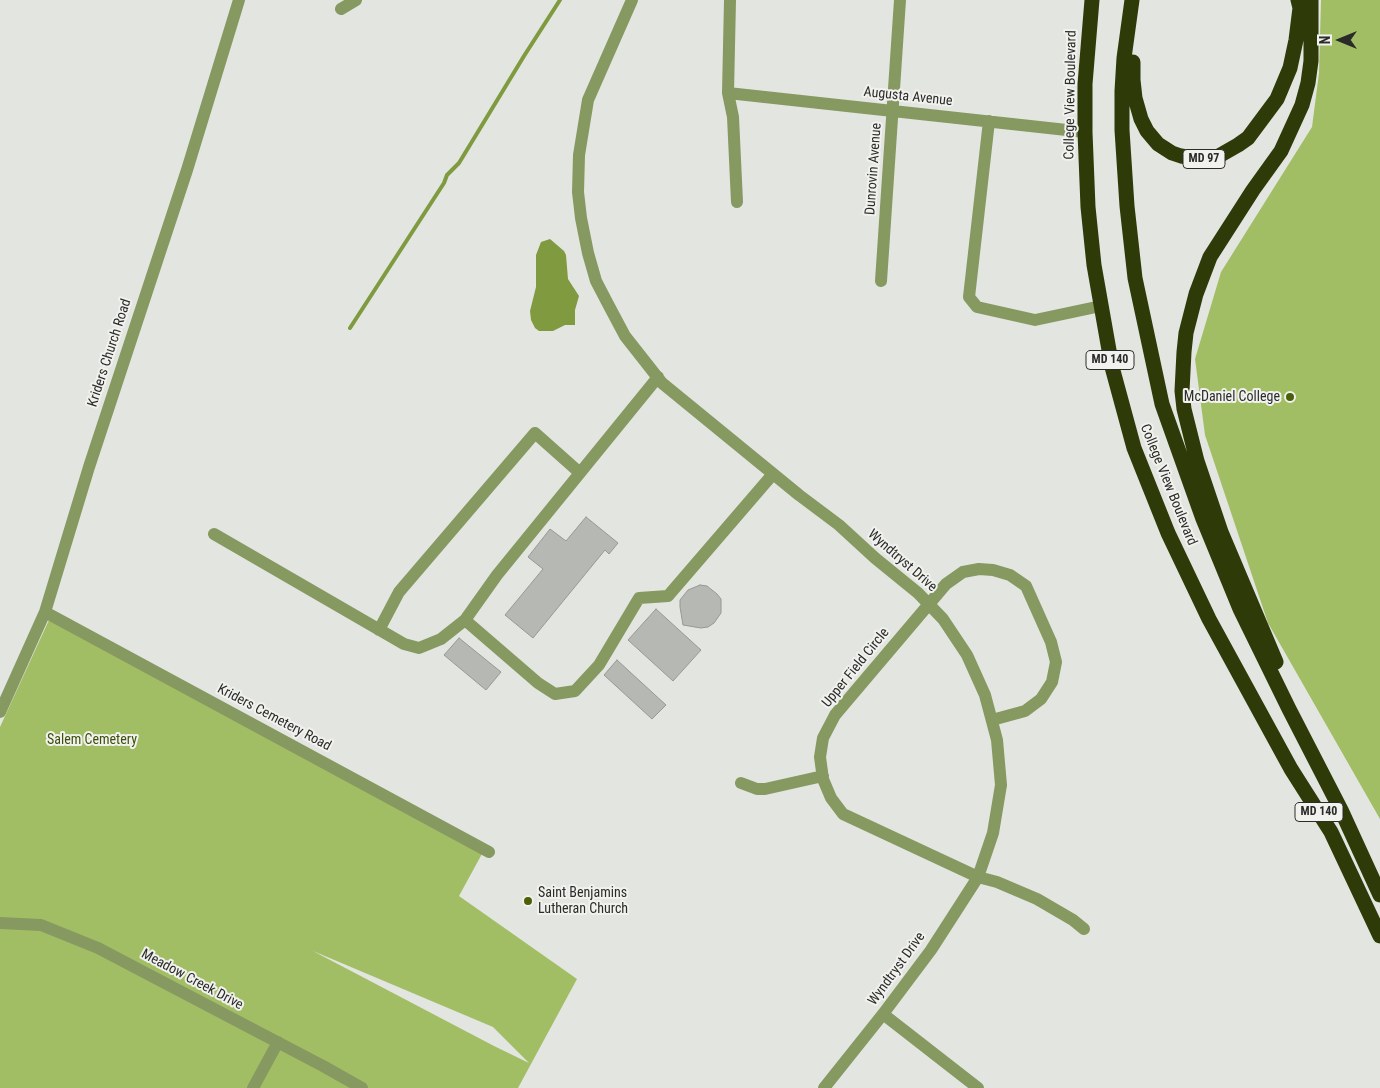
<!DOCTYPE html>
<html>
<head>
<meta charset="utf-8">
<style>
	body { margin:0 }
	#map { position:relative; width:1380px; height:1088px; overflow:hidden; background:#e3e5e1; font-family:"Roboto Condensed",sans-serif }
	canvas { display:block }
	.north { position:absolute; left:1315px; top:15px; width:50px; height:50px; -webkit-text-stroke:4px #f1f2ee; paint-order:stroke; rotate:270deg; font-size:14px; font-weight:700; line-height:20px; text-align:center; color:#2b2c2a }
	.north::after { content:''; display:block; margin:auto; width:18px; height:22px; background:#2b2c2a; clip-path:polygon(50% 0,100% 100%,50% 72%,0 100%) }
</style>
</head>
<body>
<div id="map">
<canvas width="1380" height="1088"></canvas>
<div class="north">N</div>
</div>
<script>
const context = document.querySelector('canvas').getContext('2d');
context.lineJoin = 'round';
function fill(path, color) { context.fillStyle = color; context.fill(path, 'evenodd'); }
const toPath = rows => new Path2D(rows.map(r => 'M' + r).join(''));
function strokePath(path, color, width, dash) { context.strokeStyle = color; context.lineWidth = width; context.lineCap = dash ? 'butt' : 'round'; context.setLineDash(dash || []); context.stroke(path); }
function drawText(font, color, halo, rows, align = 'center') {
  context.font = font + ' "Roboto Condensed",sans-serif'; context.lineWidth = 4; context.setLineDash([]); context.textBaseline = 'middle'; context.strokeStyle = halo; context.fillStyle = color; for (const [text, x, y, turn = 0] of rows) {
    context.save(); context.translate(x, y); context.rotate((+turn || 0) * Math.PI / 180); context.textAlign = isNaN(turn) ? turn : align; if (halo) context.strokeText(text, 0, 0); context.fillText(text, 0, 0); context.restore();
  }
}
const green = toPath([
	[1321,0,1380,0,1380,819,1268,623,1205,435,1195,359,1221,272,1312,127,1319,73],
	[49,620,483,852,459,896,577,979,518,1088,0,1088,0,727],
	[313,951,493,1027,529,1063,494,1046]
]);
const water = toPath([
	[550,239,564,251,566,255,568,279,579,296,575,310,575,325,565,325,553,331,539,331,535,328,531,320,530,311,536,287,536,255,541,242]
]);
const stream = toPath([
	[350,328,444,183,447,175,459,163,524,56,560,0]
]);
const building = toPath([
	[586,517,618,543,609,554,605,550,533,638,505,615,543,569,528,557,550,529,566,541,586,517],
	[700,585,707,586,717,594,721,599,721,613,714,623,708,627,701,628,683,625,680,607,680,600,688,590,700,585],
	[656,609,701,650,673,681,628,640,656,609],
	[459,638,501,672,486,690,444,655,459,638],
	[617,660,666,705,652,719,604,675,617,660]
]);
const minor = toPath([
	[632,0,588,100,579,155,578,192,581,218,588,253,596,281,608,304,625,336,662,383,799,495,839,525,875,558,918,593,943,619,967,655,985,695,997,740,1001,785,993,833,978,877,931,950,883,1014,824,1088],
	[730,0,728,93,733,117,737,202],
	[341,9,356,0],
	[728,93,1085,132],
	[989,121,969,297,977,307,1035,320,1101,306],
	[881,281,900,0],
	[658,377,497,575,465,620,538,683,555,694,575,691,599,665,639,598,668,596,773,474],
	[214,534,404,644,419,648,441,639,465,620],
	[45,612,489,852],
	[379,630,399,592,535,433,580,473],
	[0,712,45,612,89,467,187,170,239,0],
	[992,720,1025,711,1041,699,1052,682,1056,662,1051,642,1026,586,1010,575,993,570,979,569,963,572,946,584,835,715,823,738,820,757,823,779,831,798,843,814,978,877,997,882,1037,899,1073,920,1084,929],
	[741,783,757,789,765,789,823,776],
	[0,923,41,925,98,948,323,1066,362,1088],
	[883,1014,978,1088],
	[253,1088,278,1042]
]);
const highway = toPath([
	[1092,0,1085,84,1085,132,1088,207,1094,265,1112,367,1134,448,1168,533,1209,619,1291,769,1331,832,1380,936],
	[1132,0,1124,58,1122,91,1122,130,1127,206,1135,278,1162,404,1203,519,1240,609,1289,709,1341,810,1380,895],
	[1133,62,1133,80,1135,98,1141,119,1147,131,1158,144,1172,153,1181,156,1201,159,1217,157,1238,145,1248,138,1277,99,1290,68,1296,40,1300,8,1298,0],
	[1276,662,1221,532,1197,461,1184,409,1182,391,1184,352,1186,333,1196,294,1210,257,1253,190,1281,151,1302,105,1308,83,1311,61,1311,0]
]);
const markers = [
	[1290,397,5,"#4b6008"],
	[528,901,5,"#4b6008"]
];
const shields = [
	[1204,159,42],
	[1110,360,48],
	[1319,812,48]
];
const shieldNames = [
	["MD 97",1204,159],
	["MD 140",1110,360],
	["MD 140",1319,812]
];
const streetNames = [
	["College View Boulevard",1071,95,-89],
	["Augusta Avenue",908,97,6],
	["Dunrovin Avenue",874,169,-86],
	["Kriders Church Road",110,353,-72],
	["College View Boulevard",1168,485,68],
	["Wyndtryst Drive",902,561,41],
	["Upper Field Circle",856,668,-51],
	["Kriders Cemetery Road",274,718,28],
	["Wyndtryst Drive",897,969,-54],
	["Meadow Creek Drive",192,980,28]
];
const poiNames = [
	["McDaniel College",1280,397],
	["Saint Benjamins",538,893,"left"],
	["Lutheran Church",538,909,"left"]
];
const parkNames = [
	["Salem Cemetery",92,740]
];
fill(green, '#a2be65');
fill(water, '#809a3f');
strokePath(stream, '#809a3f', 4);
fill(building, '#b6b8b4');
strokePath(building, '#969893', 1);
strokePath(minor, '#869960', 12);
strokePath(highway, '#2e3b09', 15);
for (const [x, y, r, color] of markers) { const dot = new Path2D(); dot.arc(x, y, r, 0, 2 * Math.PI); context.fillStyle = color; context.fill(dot); strokePath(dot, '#f1f2ee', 2); }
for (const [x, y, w] of shields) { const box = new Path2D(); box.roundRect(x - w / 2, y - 9.5, w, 19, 4); context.fillStyle = '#f1f2ee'; context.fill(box); strokePath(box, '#2b2c2a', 1); }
drawText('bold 12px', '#2b2c2a', null, shieldNames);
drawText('14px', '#2b2c2a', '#f1f2ee', streetNames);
drawText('14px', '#2b2c2a', '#f1f2ee', poiNames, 'right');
drawText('14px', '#3d4e0a', '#f1f2ee', parkNames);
</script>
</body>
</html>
